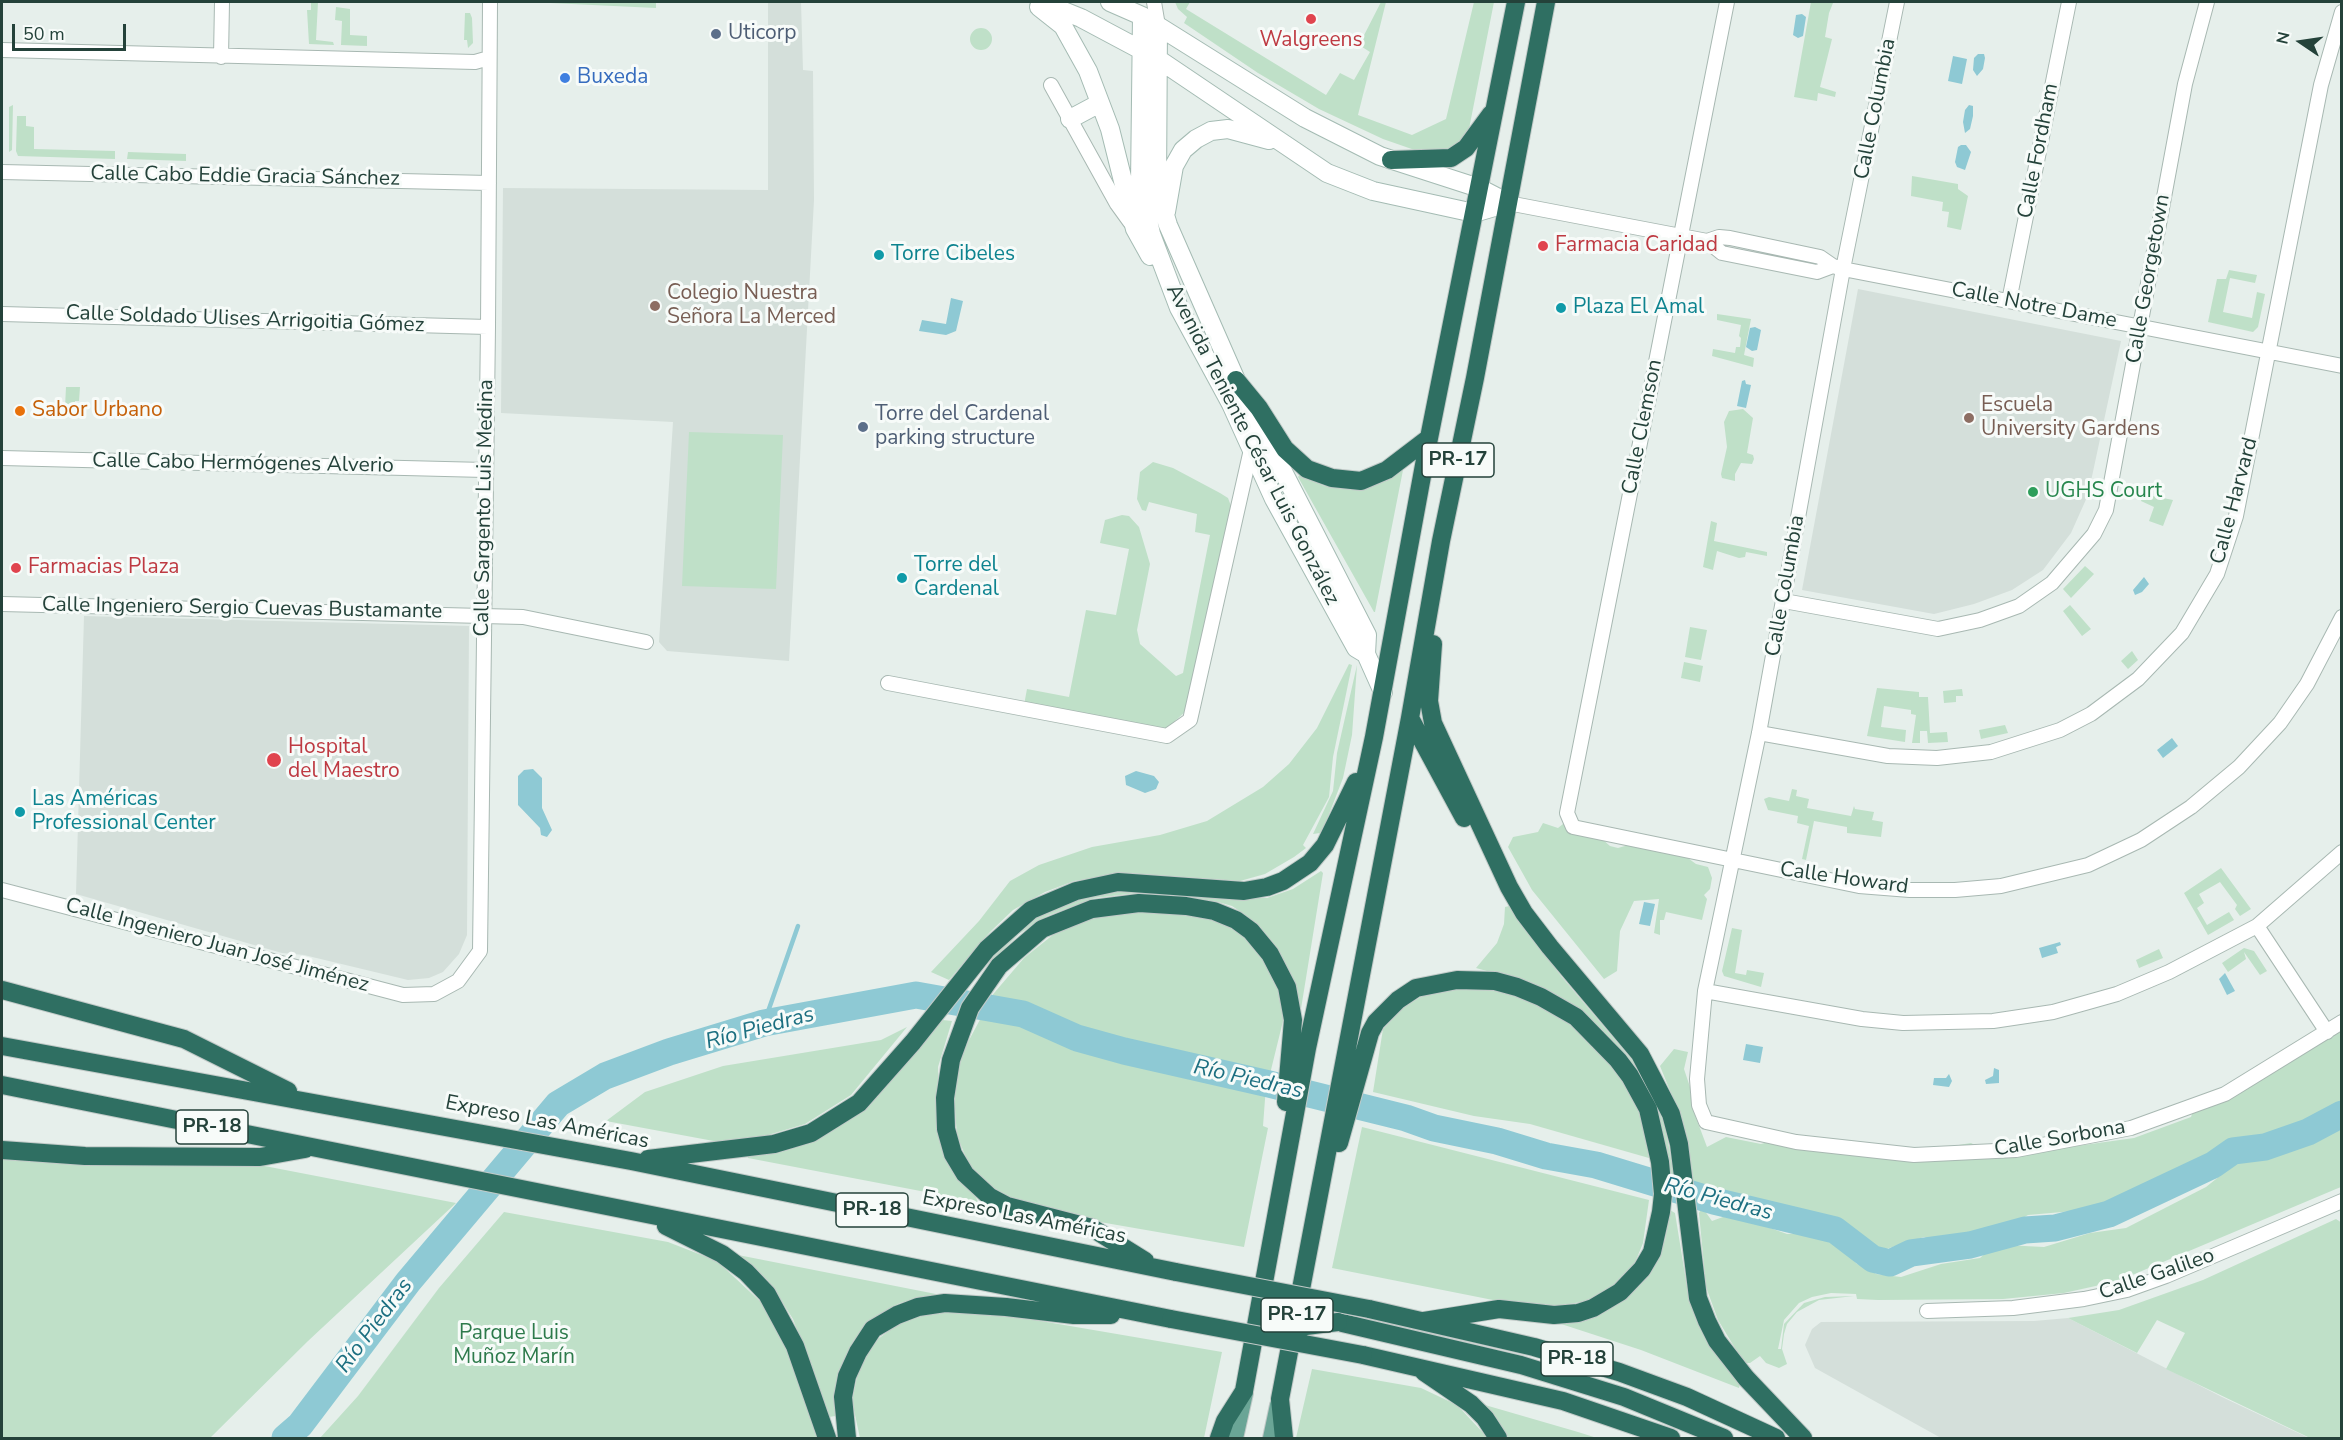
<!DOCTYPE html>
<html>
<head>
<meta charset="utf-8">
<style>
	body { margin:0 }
	#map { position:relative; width:2343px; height:1440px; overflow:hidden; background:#e6efeb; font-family:"Nunito Sans",sans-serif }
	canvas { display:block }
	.frame { position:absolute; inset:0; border:3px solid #24423a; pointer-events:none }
	.north { position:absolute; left:2271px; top:12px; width:60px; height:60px; -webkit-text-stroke:4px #f7fbf9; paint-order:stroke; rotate:283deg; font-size:16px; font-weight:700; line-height:24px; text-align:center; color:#24423a }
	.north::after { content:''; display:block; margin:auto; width:21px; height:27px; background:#24423a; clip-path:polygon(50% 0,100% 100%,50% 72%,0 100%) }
	.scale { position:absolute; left:12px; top:24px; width:114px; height:27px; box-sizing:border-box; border:3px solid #24423a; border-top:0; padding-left:8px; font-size:18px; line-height:21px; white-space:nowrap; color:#24423a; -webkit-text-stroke:4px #f7fbf9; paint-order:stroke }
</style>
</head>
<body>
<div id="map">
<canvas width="2343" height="1440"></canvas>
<div class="frame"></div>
<div class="north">N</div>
<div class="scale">50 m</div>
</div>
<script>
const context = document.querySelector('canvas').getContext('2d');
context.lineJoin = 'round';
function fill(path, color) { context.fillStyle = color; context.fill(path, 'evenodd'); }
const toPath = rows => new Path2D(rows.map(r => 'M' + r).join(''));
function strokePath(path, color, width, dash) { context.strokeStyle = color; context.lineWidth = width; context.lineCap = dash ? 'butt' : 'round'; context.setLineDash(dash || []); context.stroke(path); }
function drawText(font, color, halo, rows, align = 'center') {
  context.font = font + ' "Nunito Sans",sans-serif'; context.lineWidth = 6; context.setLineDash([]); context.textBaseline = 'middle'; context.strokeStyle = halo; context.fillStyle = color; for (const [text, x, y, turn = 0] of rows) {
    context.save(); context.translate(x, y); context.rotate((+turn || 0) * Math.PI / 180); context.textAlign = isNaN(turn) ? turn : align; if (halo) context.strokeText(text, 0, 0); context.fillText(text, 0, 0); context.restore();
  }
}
const built = toPath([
	[768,2,801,2,803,70,813,71,814,200,789,661,667,651,659,642,673,422,501,413,503,188,768,190],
	[1858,289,2121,341,2088,495,2071,533,2043,570,2012,590,1974,604,1934,614,1802,590],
	[84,616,469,626,467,935,459,954,443,972,429,978,408,980,304,955,282,953,76,894],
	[2068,1318,2222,1397,2309,1438,1941,1438,1815,1368,1805,1345,1812,1329,1821,1322,2034,1321]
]);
const green = toPath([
	[311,2,318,2,316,40,333,42,334,45,309,44,307,10,311,10],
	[529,2,623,2,656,3,656,8],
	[1175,2,1190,2,1186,9,1326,95,1340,73,1354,80,1370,52,1359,45,1381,2,1386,2,1358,115,1412,135,1446,119,1474,2,1494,2,1469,129,1455,150,1429,155,1383,139,1319,109,1258,73,1184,23,1187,17,1178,9],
	[1811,2,1838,2,1833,3,1829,13,1825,37,1832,39,1820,87,1836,92,1835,97,1818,93,1817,101,1794,97],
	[336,7,350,9,350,35,367,36,367,46,341,45,342,21,335,20],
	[465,13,470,13,472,18,473,43,468,48,467,40,464,40],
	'970 39a11 11 0 1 1 22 0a11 11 0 1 1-22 0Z',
	[13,105,12,150,9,152,9,107],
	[17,116,26,116,26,126,34,127,34,149,115,151,115,159,18,156,16,151],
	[128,152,186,154,186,161,127,159],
	[1912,176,1958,184,1958,189,1968,196,1961,230,1947,227,1949,212,1942,211,1943,202,1911,196],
	[2229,270,2257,275,2255,283,2230,278,2223,312,2252,318,2257,292,2265,294,2258,327,2253,332,2208,322,2217,279,2226,279],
	[1717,314,1751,319,1744,355,1754,358,1753,367,1712,356,1713,349,1735,353,1736,347,1740,347,1741,338,1739,336,1741,325,1717,320],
	[66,387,80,387,79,401,75,401,74,407,65,407],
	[1743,409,1753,418,1747,453,1753,455,1754,459,1752,464,1741,463,1735,474,1735,481,1722,478,1721,474,1727,447,1724,422,1729,411],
	[689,432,783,435,776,589,682,586],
	[1153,462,1173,468,1220,493,1228,498,1231,506,1186,711,1164,731,1024,705,1027,689,1069,697,1086,610,1116,615,1129,549,1100,543,1105,520,1122,515,1129,516,1139,527,1150,564,1137,630,1140,644,1176,676,1183,673,1210,535,1195,532,1197,514,1149,502,1146,511,1142,510,1137,499,1140,472],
	[1404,465,1375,612,1374,612,1298,477,1300,474,1324,486,1355,488],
	[2143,494,2173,500,2163,526,2149,521,2154,507,2141,501],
	[1711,521,1717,523,1714,541,1767,552,1767,556,1746,552,1745,557,1739,558,1717,551,1713,570,1703,567],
	[2085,566,2094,574,2071,598,2063,589],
	[2070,605,2091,629,2082,636,2063,611],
	[1690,627,1707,630,1701,660,1685,657],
	[2132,651,2138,660,2128,669,2121,661],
	[1684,662,1703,666,1700,682,1681,678],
	[1349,664,1352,665,1333,757,1329,797,1303,845,1306,848,1294,857,1265,874,1240,881,1126,873,1074,881,1045,892,1013,910,990,932,949,980,931,972,979,921,1010,881,1039,865,1092,847,1160,835,1207,821,1263,787,1289,764,1317,728],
	[1357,665,1352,735,1343,778,1326,822,1320,833,1313,834,1333,791,1337,753],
	[1877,688,1919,692,1919,697,1928,697,1930,733,1947,732,1948,742,1928,743,1927,731,1920,731,1920,743,1912,743,1916,715,1911,714,1911,710,1884,706,1881,727,1906,730,1905,742,1867,736],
	[1962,689,1963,696,1956,696,1956,702,1944,703,1943,691],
	[2005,725,2008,733,1981,739,1979,730],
	[1792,789,1797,790,1796,796,1809,799,1807,808,1851,816,1854,806,1855,809,1874,812,1872,820,1883,822,1881,837,1847,833,1847,827,1814,821,1806,860,1802,859,1809,826,1797,823,1798,816,1768,810,1764,799,1769,797,1789,801],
	[1543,823,1558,828,1563,824,1573,823,1600,837,1610,846,1618,848,1632,844,1685,856,1696,864,1708,867,1712,878,1710,889,1704,895,1707,899,1702,920,1666,912,1664,920,1660,920,1660,935,1654,933,1659,899,1634,901,1620,931,1617,971,1604,979,1532,890,1508,847,1513,837,1538,832],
	[2221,868,2251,909,2240,916,2235,909,2237,905,2220,882,2199,894,2204,903,2197,908,2207,925,2229,912,2234,920,2208,935,2184,893],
	[1321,871,1323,873,1300,1015,1274,945,1248,917,1232,906,1218,902,1137,893,1095,898,1047,916,1019,934,993,960,990,957,1007,938,1038,916,1089,894,1134,889,1230,898,1267,898,1293,889],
	[1509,906,1561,976,1638,1067,1652,1092,1665,1126,1674,1174,1669,1174,1635,1073,1512,978,1476,968,1497,943,1504,924,1505,907],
	[1146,909,1211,917,1246,935,1264,956,1288,1013,1283,1021,1269,1078,1115,1046,1081,1035,1037,1015,993,1003,989,999,1024,958,1069,922,1113,911],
	[1732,928,1742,930,1735,973,1746,975,1747,970,1764,973,1761,987,1724,976,1722,971],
	[2244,948,2254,951,2267,971,2260,975,2244,952,2246,959,2228,972,2222,963],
	[2159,949,2163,958,2139,968,2136,960],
	[1450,985,1507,991,1545,1006,1574,1028,1602,1054,1622,1081,1640,1112,1649,1158,1530,1124,1474,1116,1373,1092,1383,1029,1404,1007,1427,993],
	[992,1012,1024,1019,1094,1046,1266,1086,1263,1126,1268,1128,1244,1247,1048,1213,1005,1197,971,1169,957,1136,954,1096,960,1061,968,1042,983,1014],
	[943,1020,952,1021,938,1067,940,1122,978,1202,748,1158,747,1155,829,1131],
	[907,1027,851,1095,805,1124,748,1141,719,1142,606,1121,645,1092,723,1066,881,1040],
	[2341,1030,2341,1108,2311,1123,2307,1128,2282,1128,2260,1139,2231,1146,2231,1156,2219,1163,2207,1160,2195,1164,2153,1181,2144,1188,2085,1210,2028,1215,2014,1223,1958,1236,1943,1245,1924,1237,1883,1250,1868,1247,1850,1231,1830,1222,1791,1209,1782,1221,1774,1219,1749,1195,1697,1192,1694,1189,1689,1152,1681,1118,1660,1066,1674,1049,1688,1052,1684,1069,1690,1087,1692,1107,1707,1147,1726,1137,1761,1144,1768,1142,1809,1150,1928,1162,1940,1148,1971,1143,1998,1157,2134,1138,2191,1117,2197,1099,2312,1048],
	[2341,1125,2341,1187,2336,1189,2118,1281,2064,1293,2003,1299,1878,1300,1857,1299,1856,1294,1831,1293,1812,1297,1799,1303,1784,1320,1778,1349,1781,1349,1784,1324,1804,1303,1825,1297,1854,1296,1819,1300,1797,1312,1787,1324,1784,1334,1782,1349,1787,1364,1779,1368,1766,1363,1760,1356,1750,1363,1744,1363,1718,1320,1706,1287,1699,1213,1702,1207,1712,1221,1731,1214,1787,1234,1804,1233,1826,1238,1838,1245,1857,1264,1869,1267,1876,1274,1901,1277,1941,1264,1980,1258,1991,1248,2004,1245,2044,1247,2090,1233,2126,1228,2206,1187,2221,1175,2221,1167,2230,1160,2241,1157,2266,1159],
	[1362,1127,1649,1200,1643,1243,1634,1265,1616,1286,1587,1301,1546,1308,1498,1301,1332,1268],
	[2,1157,249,1163,456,1203,308,1341,210,1438,2,1438],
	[1670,1210,1675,1213,1688,1293,1696,1319,1712,1346,1740,1384,1739,1388,1641,1350,1555,1322,1645,1276,1665,1240],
	[504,1212,668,1242,717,1261,764,1305,782,1333,818,1438,320,1438,358,1396,439,1288],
	[2336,1219,2342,1223,2341,1438,2310,1438,2166,1369,2185,1333,2157,1320,2137,1353,2068,1318,2119,1310,2203,1280],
	[738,1255,941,1295,900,1303,875,1317,854,1340,841,1367,835,1416,829,1417,793,1319,775,1291],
	[959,1307,1222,1352,1204,1438,860,1438,852,1401,859,1367,878,1339,898,1324,922,1312],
	[1312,1369,1421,1388,1457,1405,1488,1438,1296,1438],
	[1485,1405,1578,1432,1597,1438,1509,1438]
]);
const water = toPath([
	[1802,14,1806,17,1803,36,1798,38,1793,35,1796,15],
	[1978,54,1984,54,1985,58,1983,69,1977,76,1973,70,1974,58],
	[1953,56,1967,59,1962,84,1948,81],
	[1969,105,1973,106,1973,116,1970,129,1965,133,1963,122,1965,110],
	[1961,145,1966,145,1971,152,1965,170,1957,167,1955,162,1958,147],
	[951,298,963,301,956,331,946,335,919,331,922,320,946,324],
	[1755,327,1761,330,1757,350,1752,351,1746,347,1750,328],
	[1745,380,1746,384,1751,385,1746,408,1737,406,1742,381],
	[2144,577,2149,584,2142,592,2135,595,2133,590],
	[2172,738,2178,746,2163,758,2157,750],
	[533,769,542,778,542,808,552,830,547,837,541,835,540,828,518,805,518,776,524,770],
	[1136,771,1154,776,1159,782,1156,789,1145,793,1126,785,1125,776],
	[1644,902,1655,904,1650,926,1639,924],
	[2060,942,2061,945,2056,947,2058,953,2042,958,2039,948],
	[2225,973,2235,991,2227,995,2219,979],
	[1746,1044,1763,1047,1760,1063,1743,1060],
	[1994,1068,1999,1070,1999,1083,1986,1084,1985,1080,1993,1076],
	[1949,1074,1952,1081,1949,1087,1933,1085,1934,1078,1946,1078]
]);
const stream = toPath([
	[764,1023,798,926]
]);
const river = toPath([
	[285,1438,300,1425,408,1282,558,1104,605,1076,669,1052,764,1023,916,995,1023,1014,1077,1038,1124,1051,1269,1084,1406,1118,1434,1128,1497,1141,1546,1156,1596,1165,1714,1201,1835,1230,1873,1259,1890,1263,1911,1253,1970,1245,2025,1230,2055,1228,2109,1214,2213,1165,2233,1151,2265,1147,2308,1132,2342,1114]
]);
const street = toPath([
	[1154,2,1158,26],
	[1727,2,1567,813,1573,827,1859,886,1910,890,1955,890,2001,886,2088,865,2141,840,2191,807,2239,767,2280,723,2307,684,2342,617],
	[1897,2,1843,269,1759,733,1705,991,1697,1079,1699,1105,1706,1122,1796,1142,1914,1155,2016,1150,2131,1128,2225,1094,2342,1022],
	[2,50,475,62,489,58],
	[221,57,222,2],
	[1051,85,1117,204,1130,222],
	[2,172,489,183],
	[1508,203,1707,241,1719,237,1730,238,1820,257,1833,266,1843,269,2342,366],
	[1707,241,1722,253,1817,272,1833,266],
	[2009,301,2069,2],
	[2,314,488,327],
	[2,458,485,470],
	[1784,601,1938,629,1980,620,2019,606,2052,583,2094,534,2106,510,2185,84,2207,2],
	[2,604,523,617,646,642],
	[888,683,1167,736,1190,720,1252,445],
	[1759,733,1888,756,1937,758,1991,752,2060,730,2091,714,2138,679,2182,633,2217,574,2236,516,2321,85,2342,12],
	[2,890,403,995,434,994,458,981,480,951,488,327,490,2],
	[2257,926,2327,1032],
	[1705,991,1862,1019,1903,1023,1993,1021,2053,1012,2117,994,2169,972,2257,926,2342,852],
	[1927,1311,2013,1308,2084,1299,2127,1290,2166,1276,2342,1201]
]);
const secondary = toPath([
	[1041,2,1081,18,1158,59,1327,173,1373,191,1474,213,1508,203],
	[1110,2,1142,16,1305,118,1380,156,1479,188,1508,203],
	[1039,7,1063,26,1088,71,1110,129,1135,229,1150,256],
	[1142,16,1140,183,1151,234,1179,308,1231,404,1274,499,1356,648,1366,654],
	[1158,26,1157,189,1168,225,1236,380,1367,635,1366,654,1383,692],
	[1070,119,1100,103],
	[1166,212,1174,166,1183,150,1196,139,1211,131,1228,129,1269,140]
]);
const primary = toPath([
	[1234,1438,1244,1393],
	[1272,1438,1279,1405]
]);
const highway = toPath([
	[1391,160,1451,158,1466,148,1491,114],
	[1236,380,1259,408,1285,449,1307,469,1332,478,1361,481,1387,470,1429,438],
	[1433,644,1429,701,1433,723,1509,887,1524,913,1550,947,1640,1054,1671,1114,1679,1144,1698,1298,1707,1321,1717,1341,1746,1378,1803,1438],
	[1410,718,1464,818],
	[2,990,184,1039,288,1091],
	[2,1046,631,1161,1176,1272],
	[2,1085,1171,1319],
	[1339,1143,1370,1033,1376,1022,1398,1000,1416,988,1457,980,1495,981,1517,987,1541,997,1576,1017,1618,1060,1630,1076,1648,1109,1660,1162,1663,1194,1661,1212,1652,1252,1642,1269,1620,1292,1593,1308,1578,1313,1554,1315,1499,1309,1424,1321],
	[2,1150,85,1156,260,1157,305,1149],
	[648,1159,774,1144,811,1133,859,1103,913,1042,987,949,1031,910,1076,891,1118,882,1244,891,1267,887,1283,881,1310,863,1325,845,1356,782],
	[666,1226,722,1254,746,1272,767,1294,795,1346,827,1438],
	[1145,1261,1092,1228,1007,1206,990,1197,965,1174,953,1154,946,1129,945,1098,951,1060,970,1008,999,966,1042,929,1092,909,1139,903,1186,906,1214,911,1236,920,1251,931,1270,954,1287,987,1293,1020,1286,1102],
	[1369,1309,1534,1347,1619,1372,1687,1397,1776,1438],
	[1338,1322,1521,1365,1624,1397,1724,1438],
	[1363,1355,1563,1401,1671,1438],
	[1424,1372,1471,1404,1485,1418,1498,1438],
	[847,1438,843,1397,847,1376,858,1352,873,1329,897,1315,918,1307,945,1303,1006,1307,1074,1315,1111,1315],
	[1219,1438,1225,1421,1244,1391,1307,1048,1374,737,1429,438,1516,2],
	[1284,1438,1280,1399,1410,718,1441,541,1475,378,1546,2]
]);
const highwayBridge = toPath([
	[1176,1272,1369,1309],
	[1171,1319,1363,1355],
	[1274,1338,1306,1326,1338,1322]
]);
const markers = [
	[1311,19,6,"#e0444e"],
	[716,34,6,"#5c6f8a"],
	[565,78,6,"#3f7fe0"],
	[1543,246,6,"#e0444e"],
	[879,255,6,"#0f9aa8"],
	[655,306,6,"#8d6e63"],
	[1561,308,6,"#0f9aa8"],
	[20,411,6,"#e8710a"],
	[1969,418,6,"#8d6e63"],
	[863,427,6,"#5c6f8a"],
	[2033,492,6,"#2e9e5b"],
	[16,568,6,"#e0444e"],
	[902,578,6,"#0f9aa8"],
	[274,760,8,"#e0444e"],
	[20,812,6,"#0f9aa8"]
];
const shields = [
	[1458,460,72],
	[212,1127,72],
	[872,1210,72],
	[1297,1315,72],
	[1577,1359,72]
];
const shieldNames = [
	["PR-17",1458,460],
	["PR-18",212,1127],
	["PR-18",872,1210],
	["PR-17",1297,1315],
	["PR-18",1577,1359]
];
const serviceNames = [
	["Uticorp",728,34],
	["Torre del Cardenal",875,415],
	["parking structure",875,439]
];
const healthNames = [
	["Walgreens",1311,41,"center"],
	["Farmacia Caridad",1555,246],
	["Farmacias Plaza",28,568],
	["Hospital",288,748],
	["del Maestro",288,772]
];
const shopNames = [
	["Buxeda",577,78]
];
const streetNames = [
	["Calle Columbia",1876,109,-79],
	["Calle Fordham",2039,151,-79],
	["Calle Cabo Eddie Gracia Sánchez",245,177,1],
	["Calle Georgetown",2149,279,-80],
	["Calle Notre Dame",2034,306,11],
	["Calle Soldado Ulises Arrigoitia Gómez",245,320,2],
	["Calle Clemson",1643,427,-79],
	["Avenida Teniente César Luis González",1252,445,63],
	["Calle Cabo Hermógenes Alverio",243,464,1],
	["Calle Harvard",2235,501,-75],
	["Calle Sargento Luis Medina",485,508,-89],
	["Calle Columbia",1786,586,-80],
	["Calle Ingeniero Sergio Cuevas Bustamante",242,609,1],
	["Calle Howard",1844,879,8],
	["Calle Ingeniero Juan José Jiménez",217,946,15],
	["Expreso Las Américas",547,1123,11],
	["Calle Sorbona",2060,1139,-10],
	["Expreso Las Américas",1024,1218,11],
	["Calle Galileo",2157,1275,-19]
];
const cultureNames = [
	["Torre Cibeles",891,255],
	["Plaza El Amal",1573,308],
	["Torre del",914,566],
	["Cardenal",914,590],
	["Las Américas",32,800],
	["Professional Center",32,824]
];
const educationNames = [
	["Colegio Nuestra",667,294],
	["Señora La Merced",667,318],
	["Escuela",1981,406],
	["University Gardens",1981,430]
];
const foodNames = [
	["Sabor Urbano",32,411]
];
const leisureNames = [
	["UGHS Court",2045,492]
];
const parkNames = [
	["Parque Luis",514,1334],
	["Muñoz Marín",514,1358]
];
const waterNames = [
	["Río Piedras",760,1029,-15],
	["Río Piedras",1248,1080,13],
	["Río Piedras",1718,1200,15],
	["Río Piedras",375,1326,-53]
];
fill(built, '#d4dfda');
fill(green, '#bfe0c8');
fill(water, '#8ec9d4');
strokePath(stream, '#8ec9d4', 4.5);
strokePath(river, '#8ec9d4', 27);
strokePath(street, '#a8b8b2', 16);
strokePath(secondary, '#a4bbb3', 20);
strokePath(primary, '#c2cac8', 20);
strokePath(highway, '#c2cac8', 20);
strokePath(street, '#fff', 14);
strokePath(secondary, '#fff', 18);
strokePath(primary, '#6aa596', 18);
strokePath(highway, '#2f6f62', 18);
strokePath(highwayBridge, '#c2cac8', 20, []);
strokePath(highwayBridge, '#2f6f62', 18);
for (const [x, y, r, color] of markers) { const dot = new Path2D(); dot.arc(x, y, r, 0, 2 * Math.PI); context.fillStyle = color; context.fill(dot); strokePath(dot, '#f7fbf9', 2); }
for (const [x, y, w] of shields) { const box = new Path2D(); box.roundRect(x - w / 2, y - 17, w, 34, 4.5); context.fillStyle = '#f7fbf9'; context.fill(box); strokePath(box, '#24423a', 1.5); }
drawText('bold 20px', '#24423a', null, shieldNames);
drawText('21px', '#4e5e75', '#f7fbf9', serviceNames, 'left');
drawText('21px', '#be3a42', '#f7fbf9', healthNames, 'left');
drawText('21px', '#366cbe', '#f7fbf9', shopNames, 'left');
drawText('21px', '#24423a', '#f7fbf9', streetNames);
drawText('21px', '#0d838f', '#f7fbf9', cultureNames, 'left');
drawText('21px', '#785e54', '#f7fbf9', educationNames, 'left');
drawText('21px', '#c56008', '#f7fbf9', foodNames, 'left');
drawText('21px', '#27864d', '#f7fbf9', leisureNames, 'left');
drawText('21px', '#2d7a4b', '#f7fbf9', parkNames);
drawText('italic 22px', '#1c6f80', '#f7fbf9', waterNames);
</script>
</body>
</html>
